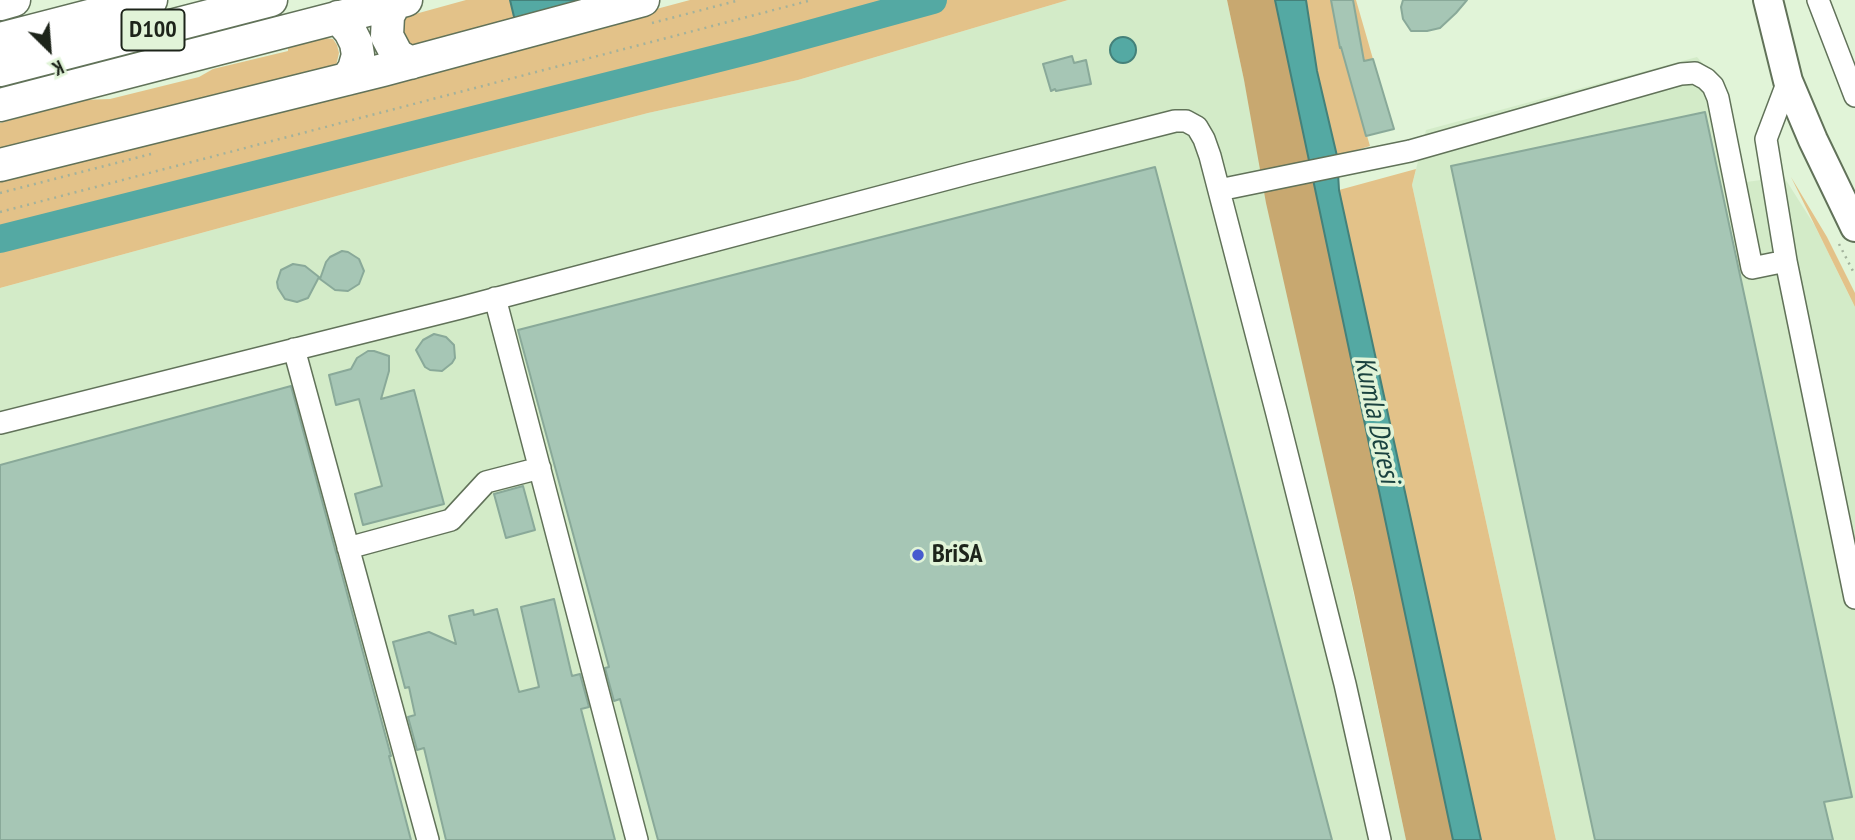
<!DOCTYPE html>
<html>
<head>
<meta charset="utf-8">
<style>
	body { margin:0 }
	#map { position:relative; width:1855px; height:840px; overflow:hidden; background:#e1f4d8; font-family:"PT Sans Narrow",sans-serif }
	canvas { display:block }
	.north { position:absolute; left:14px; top:14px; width:70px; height:70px; -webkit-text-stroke:5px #e1f4d8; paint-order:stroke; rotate:155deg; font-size:19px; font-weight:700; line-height:28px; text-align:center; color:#1d241a }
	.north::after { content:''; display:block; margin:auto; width:24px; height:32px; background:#1d241a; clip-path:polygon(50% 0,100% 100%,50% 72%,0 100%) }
</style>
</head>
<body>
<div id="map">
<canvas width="1855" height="840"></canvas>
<div class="north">K</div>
</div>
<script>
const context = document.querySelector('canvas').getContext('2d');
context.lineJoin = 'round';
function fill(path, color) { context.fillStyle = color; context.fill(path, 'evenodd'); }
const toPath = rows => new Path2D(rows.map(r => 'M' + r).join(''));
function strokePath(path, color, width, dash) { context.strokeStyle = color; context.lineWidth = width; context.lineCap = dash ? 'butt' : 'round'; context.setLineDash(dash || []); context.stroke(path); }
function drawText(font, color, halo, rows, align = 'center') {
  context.font = font + ' "PT Sans Narrow",sans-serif'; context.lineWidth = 7; context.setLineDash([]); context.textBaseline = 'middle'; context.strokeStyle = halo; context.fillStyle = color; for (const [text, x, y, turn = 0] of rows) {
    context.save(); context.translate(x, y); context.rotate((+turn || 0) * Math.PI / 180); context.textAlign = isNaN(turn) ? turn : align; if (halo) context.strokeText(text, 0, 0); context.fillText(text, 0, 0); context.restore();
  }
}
const built = toPath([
	[1068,0,1227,0,1406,840,0,840,0,288,472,159,648,113,798,80],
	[1697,57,1726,89,1746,182,1784,177,1815,226,1855,307,1855,840,1556,840,1412,185,1426,130]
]);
const green = toPath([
	[466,0,510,0,515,21,411,47,404,42,401,23,408,16],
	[690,0,1068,0,798,80,648,113,472,159,0,288,0,180,451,64],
	[1306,0,1356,0,1373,59,1347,67,1370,146,1337,156,1317,71],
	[317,37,333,39,337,45,339,53,336,66,0,157,0,123,83,100,110,99,199,77,213,69,288,51,288,46],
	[1416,169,1412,185,1556,840,1481,840,1339,190],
	[1791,177,1827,237,1855,293,1855,307]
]);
const forest = toPath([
	[1227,0,1275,0,1453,840,1406,840,1354,593,1266,203,1244,80]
]);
const water = toPath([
	[510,0,596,0,515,21,510,0],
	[1275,0,1306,0,1317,71,1337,156,1339,190,1481,840,1453,840,1275,0],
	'1110 50a13 13 0 1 1 26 0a13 13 0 1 1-26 0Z'
]);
const river = toPath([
	[0,239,755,49,933,0]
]);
const building = toPath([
	[1331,0,1353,0,1364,61,1373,59,1394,129,1366,136,1341,47,1340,48,1331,0],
	[1403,0,1467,0,1456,13,1440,28,1427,31,1411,31,1403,19,1401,7,1403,0],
	[1072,56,1074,63,1086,60,1091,84,1056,91,1055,89,1051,91,1043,64,1072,56],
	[1705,112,1852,797,1824,802,1833,840,1595,840,1451,166,1705,112],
	[1155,167,1332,840,658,840,620,699,614,701,605,668,609,667,518,330,1155,167],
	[342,251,348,252,359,259,364,271,359,284,348,291,335,290,320,279,326,262,330,257,342,251],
	[293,264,305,266,319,277,308,298,297,302,285,299,278,288,277,282,281,270,293,264],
	[434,334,446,337,454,345,455,358,452,363,442,371,430,370,425,367,416,350,423,340,434,334],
	[368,351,374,351,389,356,389,371,381,399,414,390,444,504,363,525,355,494,382,486,359,399,336,405,329,375,351,369,357,358,368,351],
	[291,386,391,756,389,756,411,840,0,840,0,465,291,386],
	[523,486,535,530,506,538,494,494,523,486],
	[554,599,572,676,580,674,589,707,581,709,615,840,446,840,424,748,417,750,408,717,415,715,409,687,405,688,393,642,429,632,456,644,449,616,473,610,474,615,497,609,519,692,539,687,521,607,554,599]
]);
const path = toPath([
	[652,23,740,0],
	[0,193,151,154],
	[0,212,812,0],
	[1839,244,1855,275]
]);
const minor = toPath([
	[1818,0,1855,96],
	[1219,190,1410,151,1681,74,1695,73,1706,79,1713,86,1718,98,1752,268,1786,261,1766,139,1788,81],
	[1786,261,1855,598],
	[495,298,637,840],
	[294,349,428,840],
	[0,423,460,308,970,173,1175,121,1186,121,1197,127,1204,139,1210,156,1277,414,1345,684,1380,840],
	[348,548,451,520,486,482,540,468]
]);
const major = toPath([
	[1768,0,1788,81,1813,140,1855,227]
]);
const highway = toPath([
	[395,3,388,16,387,36,397,55,410,63],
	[0,4,14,0],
	[338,17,350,31,356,43,358,55,354,69,347,79],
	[0,39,151,0],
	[0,70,271,0],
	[0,105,406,0],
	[0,165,383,70,643,0]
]);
const markers = [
	[918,555,7,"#475bcf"]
];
const shields = [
	[153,30,63]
];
const shieldNames = [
	["D100",153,30]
];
const poiNames = [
	["BriSA",932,555]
];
const waterNames = [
	["Kumla Deresi",1376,420,78]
];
fill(built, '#d3ebc8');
fill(green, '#e3c289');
fill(forest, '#c8a870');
fill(water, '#54a9a3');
strokePath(water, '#44817a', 2);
strokePath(river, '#54a9a3', 28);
fill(building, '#a6c6b5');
strokePath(building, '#89a999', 2);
strokePath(minor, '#617259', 24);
strokePath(major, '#617259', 32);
strokePath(highway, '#617259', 35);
strokePath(path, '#a3b29c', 2.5, [2, 5]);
strokePath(minor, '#fff', 21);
strokePath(major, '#fff', 28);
strokePath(highway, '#fff', 32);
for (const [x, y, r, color] of markers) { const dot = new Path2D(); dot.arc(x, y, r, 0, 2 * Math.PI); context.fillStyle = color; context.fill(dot); strokePath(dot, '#e1f4d8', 2.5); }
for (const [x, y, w] of shields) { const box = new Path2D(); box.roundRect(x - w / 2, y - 20.5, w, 41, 5); context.fillStyle = '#e1f4d8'; context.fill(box); strokePath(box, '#1d241a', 2); }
drawText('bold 24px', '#1d241a', null, shieldNames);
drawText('bold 26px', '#1d241a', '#e1f4d8', poiNames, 'left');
drawText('italic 28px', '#1a423f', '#e1f4d8', waterNames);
</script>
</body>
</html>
